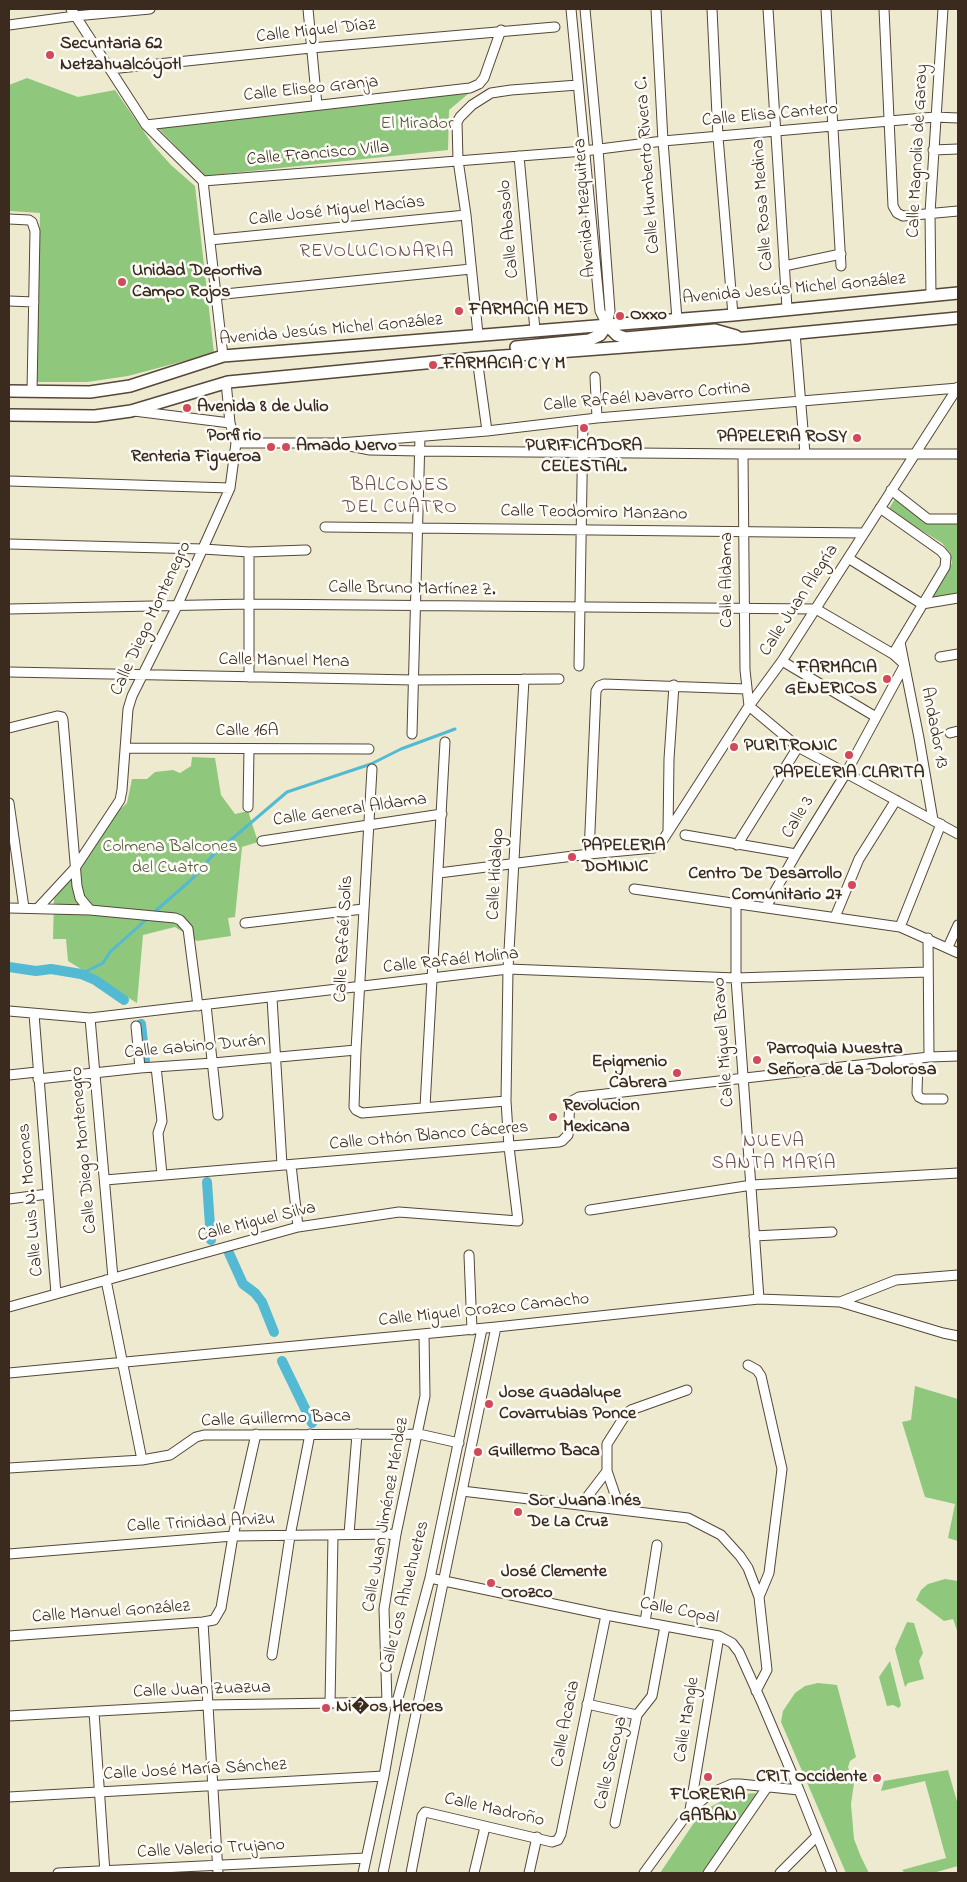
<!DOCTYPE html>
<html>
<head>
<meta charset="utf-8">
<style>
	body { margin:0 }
	#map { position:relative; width:967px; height:1882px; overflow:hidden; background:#eeead0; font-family:"Indie Flower",sans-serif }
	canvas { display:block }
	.frame { position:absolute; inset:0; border:10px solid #3b2a1e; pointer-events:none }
</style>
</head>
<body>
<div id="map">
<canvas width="967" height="1882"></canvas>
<div class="frame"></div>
</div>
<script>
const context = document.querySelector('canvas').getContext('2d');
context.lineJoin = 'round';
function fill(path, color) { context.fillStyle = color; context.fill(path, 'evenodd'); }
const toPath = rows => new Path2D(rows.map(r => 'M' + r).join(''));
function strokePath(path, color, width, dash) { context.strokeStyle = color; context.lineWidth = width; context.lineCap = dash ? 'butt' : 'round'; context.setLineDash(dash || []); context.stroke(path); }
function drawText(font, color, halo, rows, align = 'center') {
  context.font = font + ' "Indie Flower",sans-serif'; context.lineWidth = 5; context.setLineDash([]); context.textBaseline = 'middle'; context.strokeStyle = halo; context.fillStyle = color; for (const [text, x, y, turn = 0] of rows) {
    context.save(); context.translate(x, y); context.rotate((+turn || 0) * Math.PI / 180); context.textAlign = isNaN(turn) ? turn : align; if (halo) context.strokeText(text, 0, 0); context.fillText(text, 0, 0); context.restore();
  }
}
const green = toPath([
	[27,78,78,97,115,90,153,145,171,165,195,186,214,353,128,376,87,382,37,382,40,213,9,211,9,85],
	[474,89,449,110,448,150,205,176,157,127],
	[895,499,928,523,958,523,958,594,929,599,952,563,950,553,942,543,888,510],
	[192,757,215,758,221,795,235,814,248,811,258,842,242,847,235,917,228,918,231,936,197,941,175,927,143,935,137,1003,68,961,66,939,53,939,54,899,116,813,127,803,132,779,147,779,155,772,173,770,180,773,191,766],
	[915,1386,958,1399,958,1541,948,1538,955,1504,925,1497,902,1422,911,1420],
	[945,1579,958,1581,958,1633,953,1619,944,1621,916,1600,921,1590,928,1584],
	[907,1622,914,1623,923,1653,919,1661,924,1679,908,1683,905,1687,895,1649],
	[890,1661,901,1705,899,1708,893,1705,887,1706,879,1677],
	[818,1683,837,1685,856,1757,850,1761,848,1767,850,1773,855,1776,851,1804,854,1839,861,1857,869,1873,846,1873,781,1722,783,1711,795,1693,805,1686],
	[948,1770,958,1805,958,1866,933,1873,905,1873,902,1870,946,1858,925,1781,881,1791,884,1781],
	[759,1793,704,1873,660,1873,702,1811,730,1797,742,1794]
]);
const stream = toPath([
	[152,914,191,880,213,855,287,792,371,764,401,749,455,729],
	[81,974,103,963,110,952,148,918]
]);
const canal = toPath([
	[9,967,36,971,51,969,81,974,95,980,124,1000],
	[141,1024,145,1061],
	[207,1182,211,1240],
	[229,1253,243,1284,255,1293,262,1302,274,1332],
	[282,1361,312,1423]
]);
const minor = toPath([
	[71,9,146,125,203,181,223,356],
	[308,9,317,105],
	[571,9,600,311,607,325],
	[585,9,598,149,610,311,607,325],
	[656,9,663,141,677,319],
	[712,9,718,137,733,315],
	[768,9,787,308],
	[826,9,841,266],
	[884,9,893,206,897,213,903,216,958,211],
	[9,25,75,16,150,9],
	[110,69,311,48,555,27],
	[146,125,470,88,479,84,484,78,501,30],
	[933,150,958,149],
	[519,156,535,330],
	[203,181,584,151,663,141,935,117,958,118],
	[9,219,29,220,32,222,35,231,32,391],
	[210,240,466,215],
	[784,266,841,254],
	[215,295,471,269],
	[931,295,930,213,943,9],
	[9,301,34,302],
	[795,333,805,454],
	[478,334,466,215,458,160,457,122,460,117,472,105,491,93,511,90,578,85],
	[477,358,487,431],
	[595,377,597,418],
	[134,411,230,423],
	[236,443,340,443,487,431,597,418,958,388],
	[350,446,370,450,420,451,743,454,958,454],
	[743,454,745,670,749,706,798,747,958,834],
	[9,481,230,488],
	[891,490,928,519,958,519],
	[880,508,941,551,946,557,945,567,893,654],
	[325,527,864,533],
	[9,544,203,549,249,552,306,550],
	[249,552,249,677],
	[848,558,922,604,958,598],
	[9,609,248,604,816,609,893,654,904,664],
	[900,642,919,738,933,820],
	[940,657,958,654],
	[782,661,876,717],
	[579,666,583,420],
	[9,672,413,680,559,679],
	[9,728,57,716,62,717,63,720,77,886,80,898,90,910],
	[950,733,958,731],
	[412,734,420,437],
	[125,748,369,749],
	[372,769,356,1050,354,1107,356,1110,362,1113,506,1101],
	[9,803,24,908],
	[248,807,249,749],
	[668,832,669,759,674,685],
	[685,835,796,854],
	[262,841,442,814],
	[737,845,798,747],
	[589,854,596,691,599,686,604,684,747,689],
	[439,873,589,854,654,848,659,846,749,706,782,661,958,387],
	[634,889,900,927,958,953],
	[736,903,736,978,759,1299],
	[766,907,796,854,846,773,904,666],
	[9,908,90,910,175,918,180,920,188,929,198,1006],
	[38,908,75,868,120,800,122,790,128,709,132,696,177,606,230,488,236,443,230,423,226,382],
	[835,917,859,859,896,800],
	[245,923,363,909],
	[900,927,941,824],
	[928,938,929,1057],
	[948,947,958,925],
	[272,998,282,1165],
	[206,1005,218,1115],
	[9,1011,90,1018,508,969,736,978,928,972],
	[34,1014,56,1294],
	[90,1018,113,1278],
	[136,1026,140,1068],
	[918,1059,917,1093,919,1097,923,1099,943,1099],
	[156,1067,162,1121,158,1133,162,1175],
	[9,1075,37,1072],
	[38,1079,140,1068,213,1063,356,1050],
	[425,1107,445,742],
	[291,1165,298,1227],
	[105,1180,559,1142,562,1141,568,1135,570,1102,579,1097,929,1057,958,1056],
	[9,1199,48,1194],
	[590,1210,752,1185,958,1173],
	[754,1236,832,1232],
	[469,1255,472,1330],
	[106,1280,142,1460],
	[840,1302,896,1280,958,1275],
	[9,1307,298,1227,399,1212,518,1221,509,1147,506,1101,508,969,524,679],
	[748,1365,757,1370,761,1376,782,1469,769,1573,759,1597],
	[9,1373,496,1327,759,1299,840,1302,943,1333,958,1336],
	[9,1468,142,1460,170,1455,196,1437,204,1435,419,1434,459,1443],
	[462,1491,688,1518,721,1535,740,1556,748,1568,759,1597,767,1670,756,1691],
	[581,1505,607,1471],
	[620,1509,607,1471,607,1444,626,1414,631,1410,687,1390],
	[349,1534,357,1434],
	[9,1554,233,1536,396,1534],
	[430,1578,606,1615,719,1636,732,1643,739,1652,762,1703,799,1790,832,1873],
	[203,1622,218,1873],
	[645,1622,657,1545],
	[9,1636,203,1622,214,1620,221,1608,233,1536,256,1434],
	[272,1655,290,1536,310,1434],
	[387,1702,384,1609,396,1534,425,1396,424,1334],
	[330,1704,333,1535],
	[587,1704,637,1715],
	[94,1712,105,1873],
	[9,1716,207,1705,397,1702],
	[9,1797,384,1776],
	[690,1810,719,1636],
	[615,1823,637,1715,652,1696,665,1626],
	[58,1873,366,1858],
	[363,1873,384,1776,397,1702,430,1578,482,1329],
	[383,1873,496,1327],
	[411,1873,422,1816,425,1812,552,1842,558,1840,561,1834,606,1615],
	[474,1873,485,1827],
	[529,1873,537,1837],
	[644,1873,690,1810,711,1793,732,1784,740,1784,799,1790],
	[708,1873,768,1786],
	[780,1873,817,1836]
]);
const major = toPath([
	[516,347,589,340,600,335,607,325,617,335,625,338,715,330,736,336],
	[9,391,90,392,130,386,223,356,733,315,958,293],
	[9,415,95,416,131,411,228,382,477,358,745,338,958,318]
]);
const markers = [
	[50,55,5,"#d1495b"],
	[122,282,5,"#d1495b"],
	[459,311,5,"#d1495b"],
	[620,316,5,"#d1495b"],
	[433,365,5,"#d1495b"],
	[187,408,5,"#d1495b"],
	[584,428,5,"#d1495b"],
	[857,438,5,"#d1495b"],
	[271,447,5,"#d1495b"],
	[286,447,5,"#d1495b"],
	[887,679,5,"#d1495b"],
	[734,747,5,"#d1495b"],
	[849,755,5,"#d1495b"],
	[572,857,5,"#d1495b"],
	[852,885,5,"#d1495b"],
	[757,1060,5,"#d1495b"],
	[677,1073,5,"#d1495b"],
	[553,1117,5,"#d1495b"],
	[489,1404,5,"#d1495b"],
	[478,1452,5,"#d1495b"],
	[518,1512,5,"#d1495b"],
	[491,1583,5,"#d1495b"],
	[326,1708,5,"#d1495b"],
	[708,1777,5,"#d1495b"],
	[877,1778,5,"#d1495b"]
];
const streetNames = [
	["Calle Miguel Díaz",316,32,-6],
	["Calle Eliseo Granja",311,90,-6],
	["Calle Elisa Cantero",770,116,-5],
	["Calle Magnolia de Garay",919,151,-87],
	["Calle Francisco Villa",318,155,-5],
	["Calle Humberto Rivera C.",649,165,-94],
	["Calle Rosa Medina",764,205,-94],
	["Avenida Mezquitera",586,208,-94],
	["Calle José Miguel Macías",337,212,-6],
	["Calle Abasolo",510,229,-95],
	["Avenida Jesús Michel González",794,290,-5],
	["Avenida Jesús Michel González",331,331,-5],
	["Calle Rafaél Navarro Cortina",647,398,-5],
	["Calle Teodomiro Manzano",594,514,1],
	["Calle Aldama",728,580,-90],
	["Calle Bruno Martínez Z.",412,590,1],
	["Calle Juan Alegría",800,601,-57],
	["Calle Diego Montenegro",152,619,-65],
	["Calle Manuel Mena",284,662,1],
	["Andador 13",933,728,79],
	["Calle 16A",247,732],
	["Calle General Aldama",350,811,-8],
	["Calle 3",799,818,-59],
	["Calle Hidalgo",497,874,-87],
	["Calle Rafaél Solís",345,939,-87],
	["Calle Rafaél Molina",451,962,-6],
	["Calle Miguel Bravo",725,1042,-94],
	["Calle Gabino Durán",195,1048,-5],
	["Calle Othón Blanco Cáceres",429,1137,-5],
	["Calle Diego Montenegro",85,1150,-95],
	["Calle Luis N. Morones",32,1200,-95],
	["Calle Miguel Silva",257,1223,-14],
	["Calle Miguel Orozco Camacho",484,1311,-6],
	["Calle Guillermo Baca",276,1420,-2],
	["Calle Juan Jiménez Méndez",387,1515,-80],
	["Calle Trinidad Arvizu",201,1524,-3],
	["Calle Los Ahuehuetes",406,1597,-76],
	["Calle Copal",679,1612,11],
	["Calle Manuel González",111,1613,-4],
	["Calle Juan Zuazua",202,1691,-2],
	["Calle Mangle",688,1720,-81],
	["Calle Acacia",567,1724,-79],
	["Calle Secoya",612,1763,-77],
	["Calle José María Sánchez",195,1771,-3],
	["Calle Madroño",494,1811,13],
	["Calle Valerio Trujano",211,1850,-3]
];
const poiNames = [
	["Secuntaria 62",60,45],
	["Netzahualcóyotl",60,66],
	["Unidad Deportiva",132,272],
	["Campo Rojos",132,293],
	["FARMACIA MED",469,311],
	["Oxxo",630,316],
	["FARMACIA C Y M",443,365],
	["Avenida 8 de Julio",197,408],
	["Porfirio",261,437,"right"],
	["Renteria Figueroa",261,458,"right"],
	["PAPELERIA ROSY",847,438,"right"],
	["Amado Nervo",296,447],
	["PURIFICADORA",584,447,"center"],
	["CELESTIAL.",584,468,"center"],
	["FARMACIA",877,669,"right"],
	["GENERICOS",877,690,"right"],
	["PURITRONIC",744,747],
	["PAPELERIA CLARITA",849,774,"center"],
	["PAPELERIA",582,847],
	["DOMINIC",582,868],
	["Centro De Desarrollo",842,875,"right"],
	["Comunitario 27",842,896,"right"],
	["Parroquia Nuestra",767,1050],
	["Señora de La Dolorosa",767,1071],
	["Epigmenio",667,1063,"right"],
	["Cabrera",667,1084,"right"],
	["Revolucion",563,1107],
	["Mexicana",563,1128],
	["Jose Guadalupe",499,1394],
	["Covarrubias Ponce",499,1415],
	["Guillermo Baca",488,1452],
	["Sor Juana Inés",528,1502],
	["De La Cruz",528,1523],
	["José Clemente",501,1573],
	["Orozco",501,1594],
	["Ni�os Heroes",336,1708],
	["CRIT Occidente",867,1778,"right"],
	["FLORERIA",708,1796,"center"],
	["GABAN",708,1817,"center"]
];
const parkNames = [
	["El Mirador",417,125],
	["Colmena Balcones",170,848],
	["del Cuatro",170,869]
];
const neighbourhoodNames = [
	["REVOLUCIONARIA",377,253],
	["BALCONES",400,487],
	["DEL CUATRO",400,509],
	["NUEVA",774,1143],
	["SANTA MARÍA",774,1165]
];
fill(green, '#8fc87c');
strokePath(stream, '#54b9d2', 3);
strokePath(canal, '#54b9d2', 10);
strokePath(minor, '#564739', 11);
strokePath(major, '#564739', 14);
strokePath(minor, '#fff', 9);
strokePath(major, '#fff', 11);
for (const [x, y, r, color] of markers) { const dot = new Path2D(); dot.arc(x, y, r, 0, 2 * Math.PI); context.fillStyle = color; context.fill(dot); strokePath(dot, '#fdfcf7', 2); }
drawText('18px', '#3b2a1e', '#fdfcf7', streetNames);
drawText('bold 18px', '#3b2a1e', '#fdfcf7', poiNames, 'left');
drawText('18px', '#54593a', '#fdfcf7', parkNames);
context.letterSpacing = '1px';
drawText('19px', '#6e4e51', '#fdfcf7', neighbourhoodNames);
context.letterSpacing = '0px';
</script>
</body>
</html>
